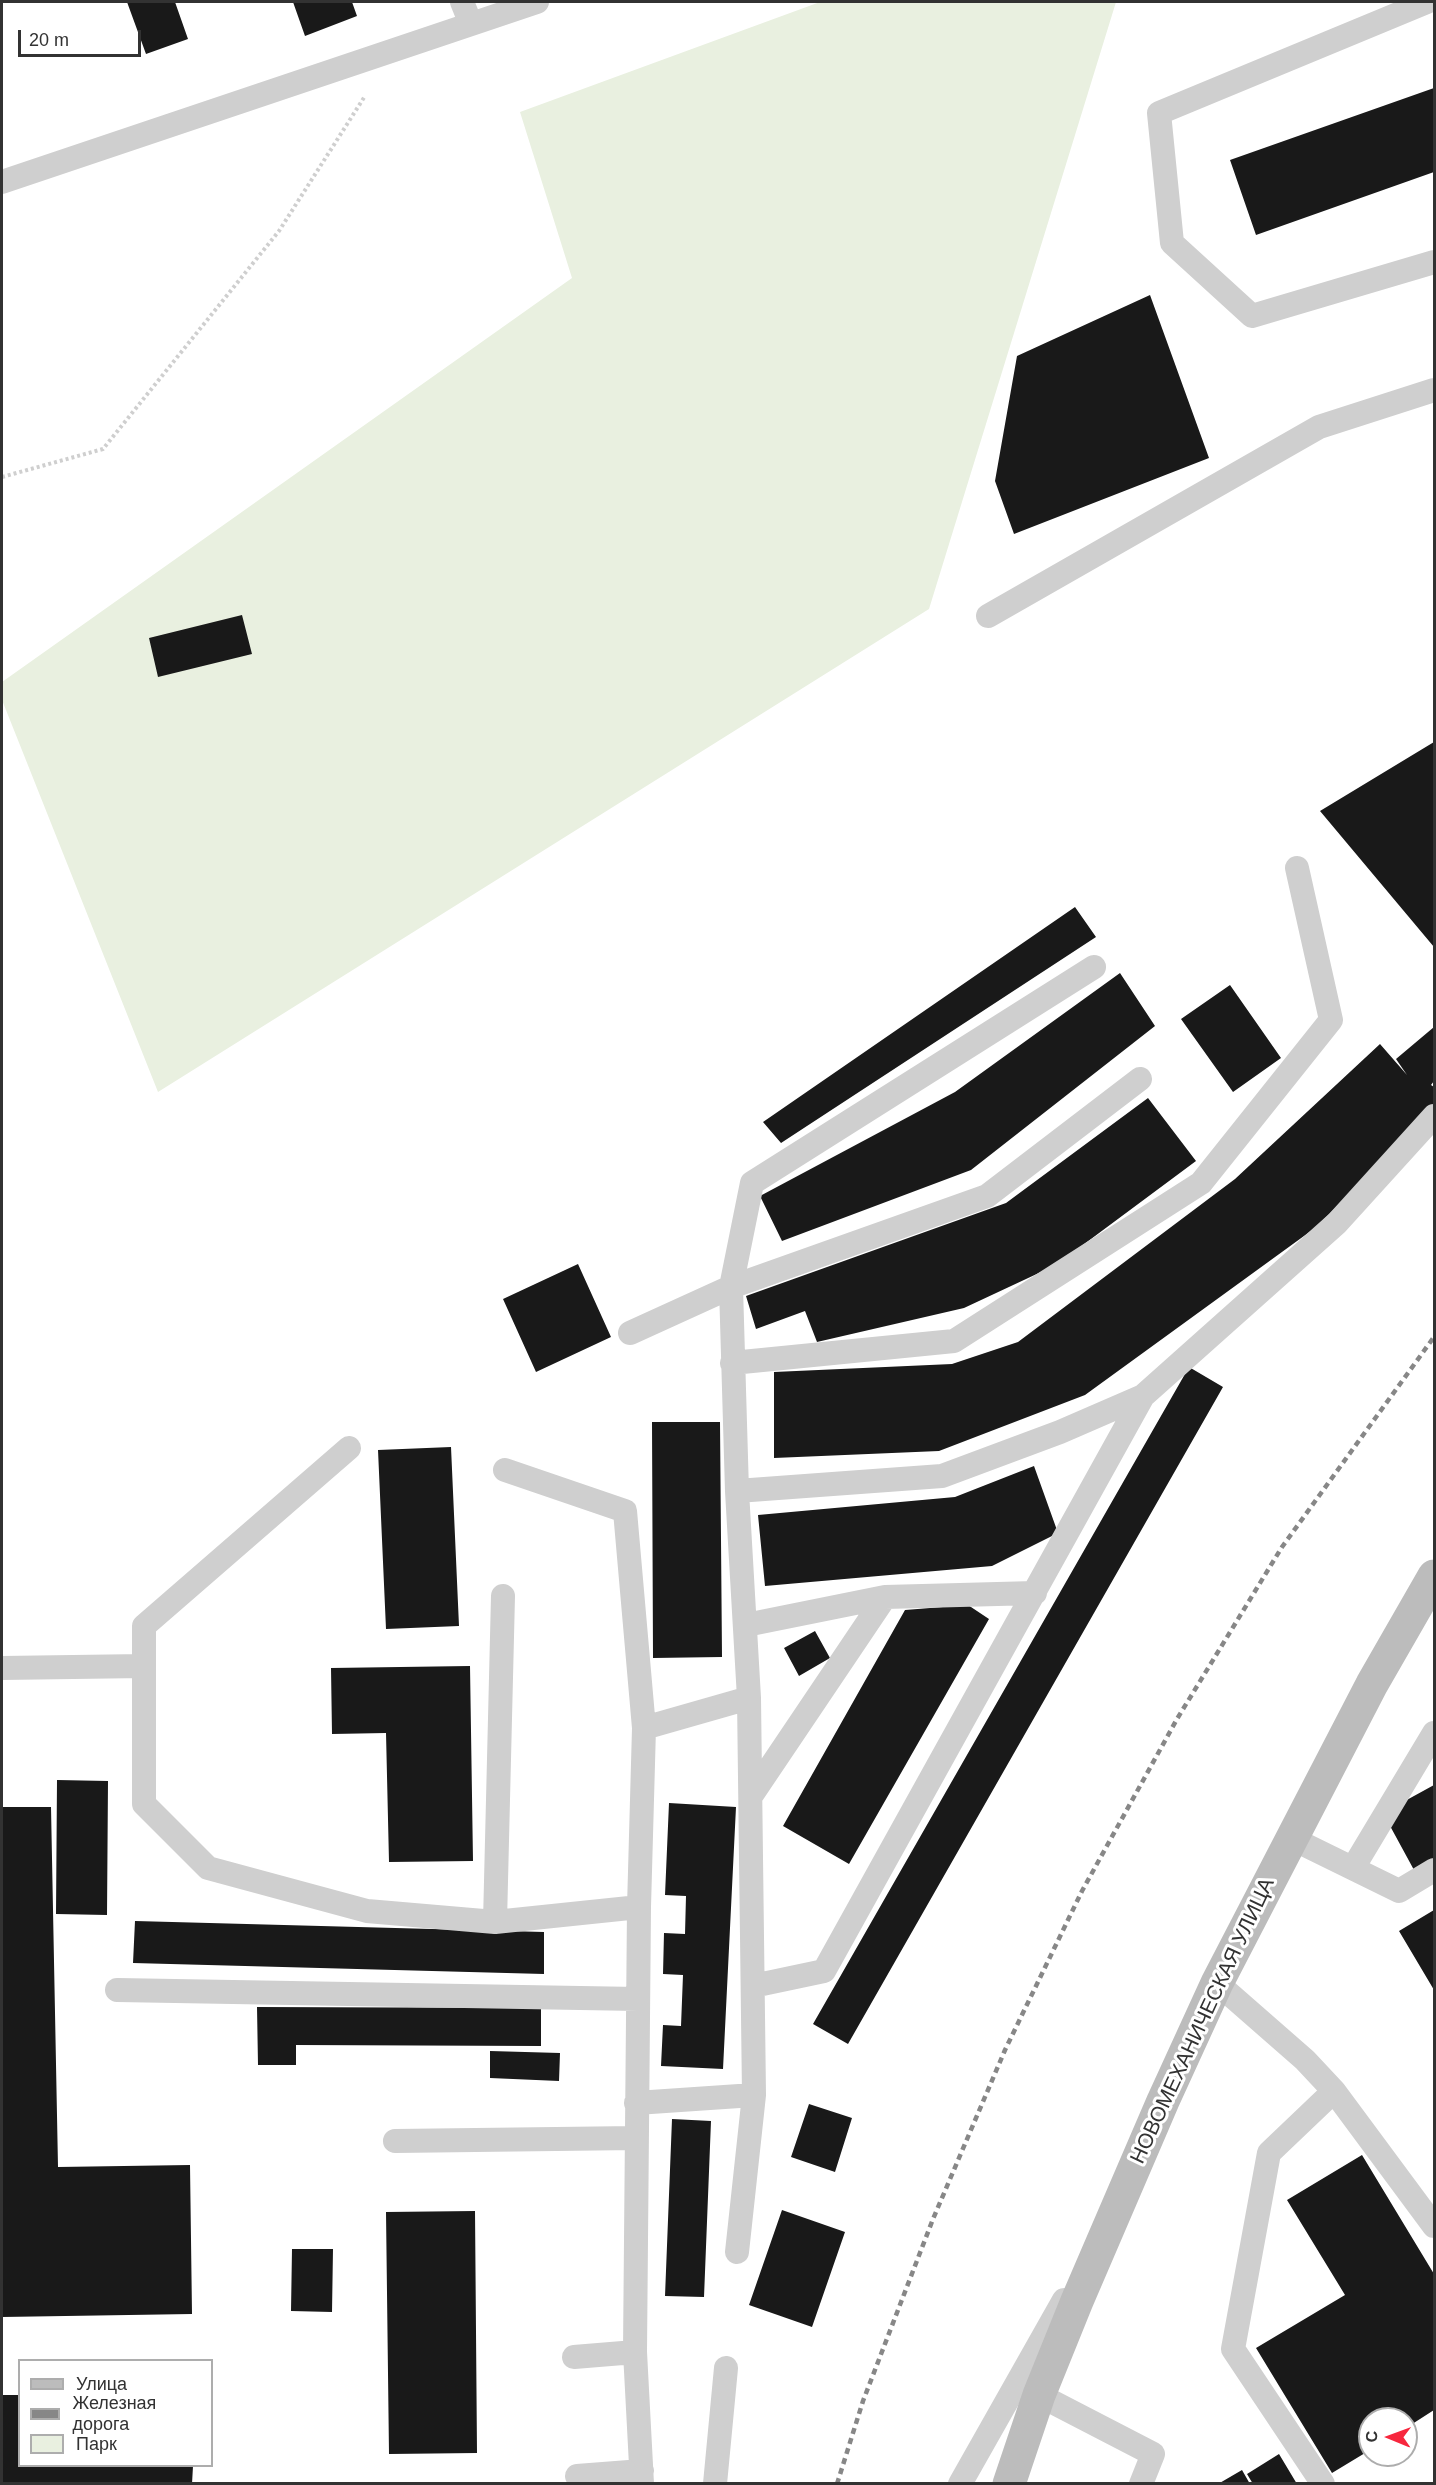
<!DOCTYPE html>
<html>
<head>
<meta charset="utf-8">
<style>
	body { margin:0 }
	#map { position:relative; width:1436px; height:2485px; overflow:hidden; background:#fff; font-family:Helvetica,sans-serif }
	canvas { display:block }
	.frame { position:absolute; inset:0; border:3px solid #323232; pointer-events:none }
	.legend { position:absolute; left:18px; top:2359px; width:195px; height:108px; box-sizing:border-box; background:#fff; border:2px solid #adadad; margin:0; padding:8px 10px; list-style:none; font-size:18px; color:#323232 }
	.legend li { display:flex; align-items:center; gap:12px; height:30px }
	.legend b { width:30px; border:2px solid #adadad }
	.north { position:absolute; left:1358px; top:2407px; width:60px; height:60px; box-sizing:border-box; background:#fff; border:2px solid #adadad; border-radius:50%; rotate:271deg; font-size:16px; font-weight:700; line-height:24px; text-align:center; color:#323232 }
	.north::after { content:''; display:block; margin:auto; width:21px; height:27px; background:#f7273e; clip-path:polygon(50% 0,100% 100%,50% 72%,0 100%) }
	.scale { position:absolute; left:18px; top:30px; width:123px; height:27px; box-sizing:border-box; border:3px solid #323232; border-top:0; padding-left:8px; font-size:18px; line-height:21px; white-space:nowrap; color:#323232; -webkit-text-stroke:4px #fff; paint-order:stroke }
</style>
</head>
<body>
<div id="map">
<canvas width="1436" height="2485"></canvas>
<div class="frame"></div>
<ul class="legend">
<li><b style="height:8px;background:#bcbcbc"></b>Улица</li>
<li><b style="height:8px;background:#878787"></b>Железная дорога</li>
<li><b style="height:16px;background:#e9f0e0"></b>Парк</li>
</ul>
<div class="north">С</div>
<div class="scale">20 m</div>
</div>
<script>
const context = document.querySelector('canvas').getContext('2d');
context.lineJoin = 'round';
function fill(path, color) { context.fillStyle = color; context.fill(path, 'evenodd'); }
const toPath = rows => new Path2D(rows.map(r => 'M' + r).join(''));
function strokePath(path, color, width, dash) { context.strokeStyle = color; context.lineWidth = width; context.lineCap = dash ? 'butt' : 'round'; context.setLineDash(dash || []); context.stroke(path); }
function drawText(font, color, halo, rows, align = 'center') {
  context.font = font + ' Helvetica,sans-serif'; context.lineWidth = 6; context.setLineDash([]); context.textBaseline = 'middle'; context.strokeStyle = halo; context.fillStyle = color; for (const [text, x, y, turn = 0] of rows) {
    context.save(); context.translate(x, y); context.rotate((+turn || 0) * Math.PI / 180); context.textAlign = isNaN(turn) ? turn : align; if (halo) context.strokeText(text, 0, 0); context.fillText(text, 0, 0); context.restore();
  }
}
const green = toPath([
	[820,2,1116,2,929,609,158,1092,2,700,2,682,572,278,520,112]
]);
const building = toPath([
	[127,2,175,2,188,39,146,54],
	[293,2,352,2,357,16,305,36],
	[1434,88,1434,172,1256,235,1230,160],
	[1150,295,1209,458,1014,534,995,481,1017,356],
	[242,615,252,654,158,677,149,638],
	[1434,742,1434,947,1320,811],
	[1075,907,1096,937,781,1143,763,1122],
	[1120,973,1155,1026,971,1170,782,1241,760,1196,955,1092],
	[1230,985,1281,1058,1233,1092,1181,1019],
	[1434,1027,1434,1081,1431,1085,1434,1087,1434,1110,1315,1228,1085,1395,939,1451,774,1458,774,1372,952,1364,1018,1342,1235,1179,1380,1044,1407,1075,1396,1059],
	[1148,1098,1196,1161,1056,1265,964,1308,817,1342,805,1311,756,1329,746,1296,1006,1203],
	[578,1264,611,1337,536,1372,503,1299],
	[1189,1367,1223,1387,848,2044,813,2024],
	[652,1422,720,1422,722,1657,653,1658],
	[451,1447,459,1626,386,1629,378,1450],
	[1034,1466,1058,1533,992,1566,765,1586,758,1515,955,1497],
	[968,1605,989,1619,849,1864,783,1826,905,1610],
	[815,1631,830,1658,799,1676,784,1648],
	[470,1666,473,1861,389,1862,386,1733,332,1734,331,1668],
	[57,1780,108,1781,107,1915,56,1914],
	[1434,1785,1434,1859,1414,1870,1383,1813],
	[669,1803,736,1807,723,2069,661,2066,663,2025,681,2026,683,1975,663,1974,664,1933,685,1934,686,1896,665,1895],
	[2,1807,51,1807,58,2167,190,2165,192,2314,2,2317],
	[1434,1910,1434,1990,1399,1931],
	[135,1921,544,1932,544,1974,133,1963],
	[257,2007,541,2008,541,2046,296,2045,296,2065,258,2065],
	[490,2051,560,2053,559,2081,490,2078],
	[809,2104,852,2118,835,2172,791,2157],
	[672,2119,711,2121,704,2297,665,2296],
	[1362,2155,1434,2274,1434,2410,1406,2428,1406,2419,1370,2419,1370,2450,1332,2473,1256,2348,1345,2295,1287,2200],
	[782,2210,845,2232,812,2327,749,2305],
	[475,2211,477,2453,389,2454,386,2212],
	[292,2249,333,2249,332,2312,291,2311],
	[2,2395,20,2395,20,2466,193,2466,192,2484,2,2484],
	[1279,2454,1297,2484,1253,2484,1247,2474],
	[1242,2470,1250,2484,1218,2484]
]);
const path = toPath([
	[2,477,103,449,279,231,365,96]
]);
const lane = toPath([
	[462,2,471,24],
	[1427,2,1159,113,1172,243,1252,316,1434,262],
	[2,182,537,2],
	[988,616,1319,427,1434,390],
	[630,1333,731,1287,987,1196,1140,1079],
	[732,1363,954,1341,1201,1183,1331,1020,1297,868],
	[349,1448,144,1626,144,1804,208,1868,367,1911,495,1922,639,1907],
	[505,1470,625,1511,644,1728,639,1907,635,2352,642,2484],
	[737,1491,942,1476,1060,1432,1143,1396,1337,1223,1434,1116],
	[746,1625,885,1597,1035,1593],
	[2,1668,144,1666],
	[644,1728,749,1698],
	[751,1796,885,1597],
	[1291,1838,1399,1891,1434,1870],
	[1353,1868,1434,1733],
	[495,1922,503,1596],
	[1217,1983,1305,2060,1334,2091,1269,2153,1233,2349,1323,2484],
	[753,1986,824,1971,1143,1396],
	[117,1990,638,1999],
	[1334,2091,1434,2226],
	[754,2095,749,1698,737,1491,731,1287,752,1183,1094,967],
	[636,2103,754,2095,737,2252],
	[395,2141,636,2138],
	[574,2357,635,2352],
	[1039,2395,1153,2454,1141,2484],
	[577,2476,642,2471],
	[715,2484,726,2368],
	[960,2484,1064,2300]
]);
const secondary = toPath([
	[1009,2484,1039,2395,1077,2301,1163,2101,1217,1983,1372,1684,1434,1576]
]);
const rail = toPath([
	[837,2484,863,2401,933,2219,1005,2050,1082,1891,1177,1719,1282,1547,1434,1337]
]);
const streetNames = [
	["НОВОМЕХАНИЧЕСКАЯ УЛИЦА",1203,2021,-65]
];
fill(green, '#e9f0e0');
fill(building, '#191919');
strokePath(path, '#cfcfcf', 4, [3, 3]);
strokePath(lane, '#cfcfcf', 24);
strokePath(secondary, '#bcbcbc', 33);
strokePath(rail, '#878787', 4.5, [6, 4.5]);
drawText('21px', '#323232', '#fff', streetNames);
</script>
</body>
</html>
